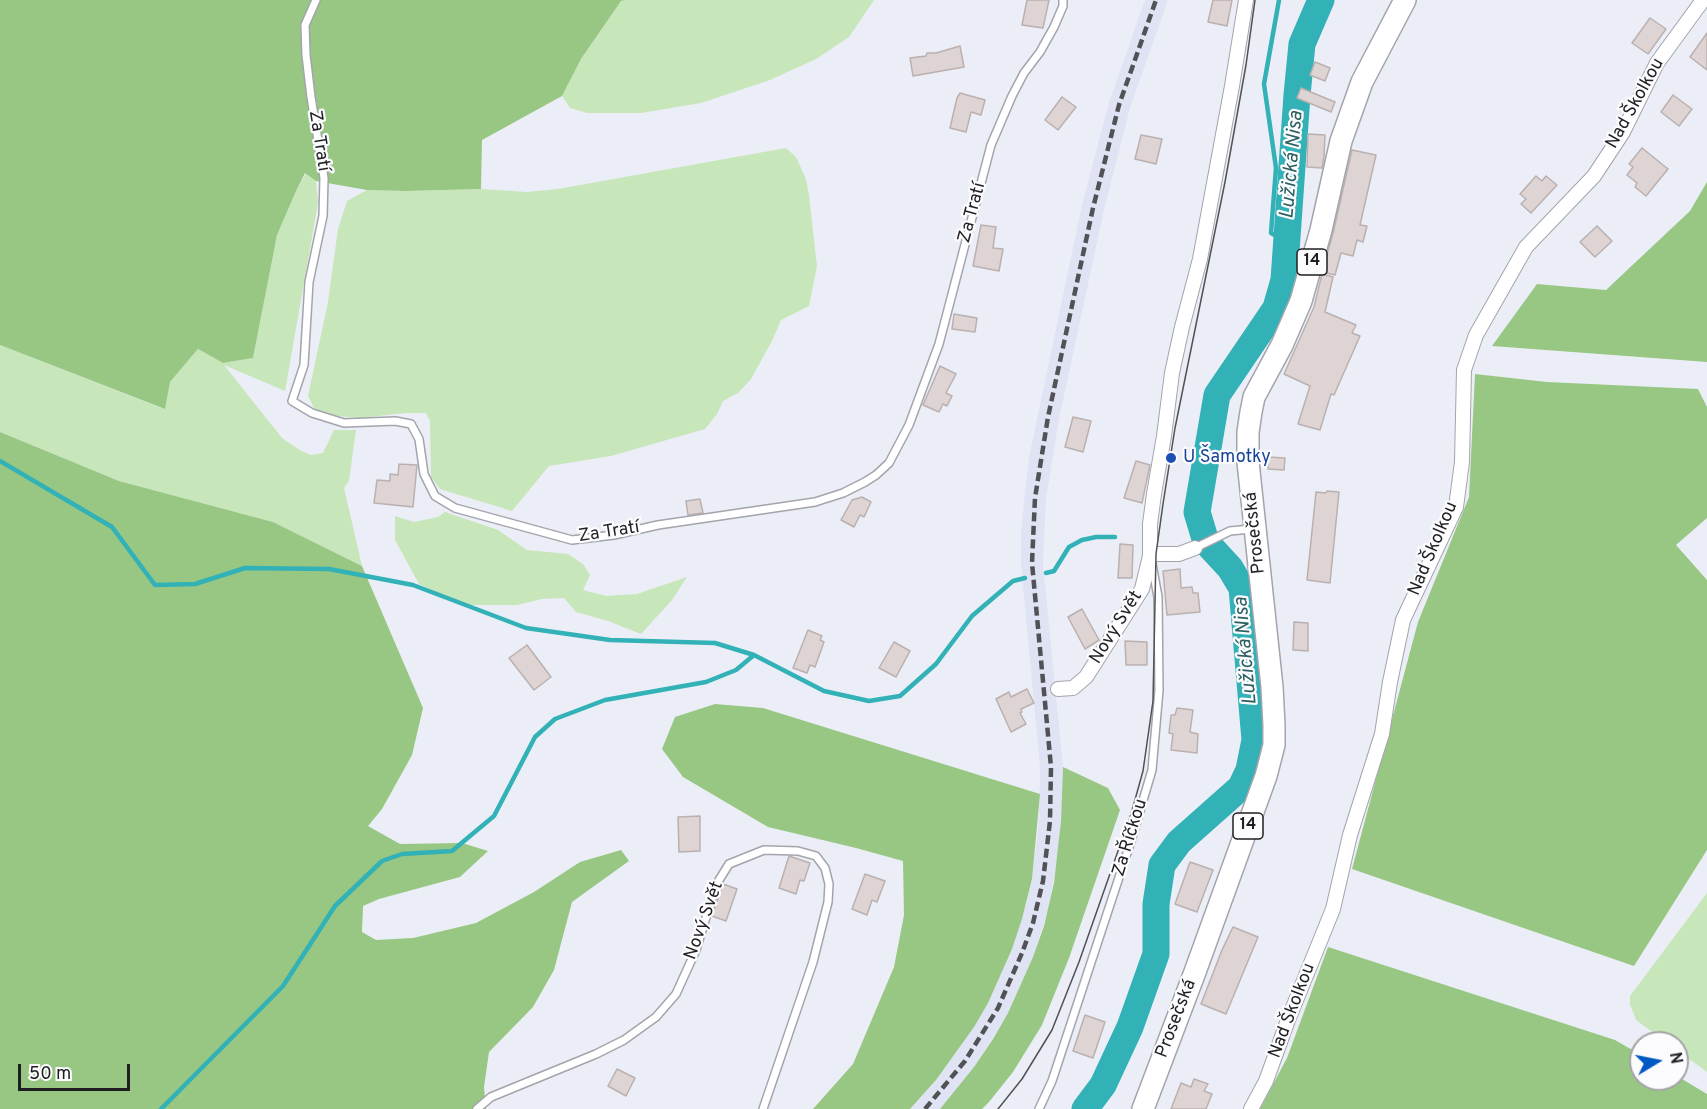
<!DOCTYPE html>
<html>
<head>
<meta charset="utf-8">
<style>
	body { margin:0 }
	#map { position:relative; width:1707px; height:1109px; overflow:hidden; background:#eceef7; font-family:Overpass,sans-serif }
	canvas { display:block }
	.north { position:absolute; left:1629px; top:1031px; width:60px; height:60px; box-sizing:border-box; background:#fcfcfe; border:2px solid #a4a4a6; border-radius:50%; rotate:80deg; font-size:16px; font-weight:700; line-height:24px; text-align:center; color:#1f1f22 }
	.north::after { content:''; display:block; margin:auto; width:21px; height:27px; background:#0059c2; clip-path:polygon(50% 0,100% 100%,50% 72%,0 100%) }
	.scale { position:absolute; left:18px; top:1064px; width:112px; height:27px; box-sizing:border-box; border:3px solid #1f1f22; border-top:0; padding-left:8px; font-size:18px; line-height:21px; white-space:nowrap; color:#1f1f22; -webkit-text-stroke:4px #fcfcfe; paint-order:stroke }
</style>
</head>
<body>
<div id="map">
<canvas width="1707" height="1109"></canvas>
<div class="north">N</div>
<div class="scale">50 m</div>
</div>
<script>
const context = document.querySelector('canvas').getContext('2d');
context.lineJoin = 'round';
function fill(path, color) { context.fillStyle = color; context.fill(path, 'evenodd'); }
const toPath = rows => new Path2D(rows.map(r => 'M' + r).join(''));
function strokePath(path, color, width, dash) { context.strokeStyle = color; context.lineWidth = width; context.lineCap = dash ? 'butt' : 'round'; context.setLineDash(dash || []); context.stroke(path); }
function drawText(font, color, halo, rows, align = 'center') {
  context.font = font + ' Overpass,sans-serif'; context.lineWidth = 4.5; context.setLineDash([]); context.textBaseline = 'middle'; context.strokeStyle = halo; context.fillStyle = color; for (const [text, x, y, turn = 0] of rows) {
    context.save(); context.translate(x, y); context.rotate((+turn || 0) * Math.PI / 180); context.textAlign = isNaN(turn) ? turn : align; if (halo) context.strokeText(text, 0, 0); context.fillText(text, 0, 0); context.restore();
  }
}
const built = toPath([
	[1145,0,1168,0,1130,108,1104,210,1059,419,1046,499,1043,563,1063,767,1061,821,1058,855,1049,907,1033,957,1008,1013,974,1067,940,1109,910,1109,936,1080,1012,949,1027,902,1032,879,1039,820,1040,768,1021,564,1021,531,1029,457,1082,205,1109,102]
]);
const green = toPath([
	[625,0,874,0,849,37,816,59,770,80,701,103,641,113,587,113,570,108,562,96,581,59,621,1],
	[786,148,796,157,806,179,809,195,817,266,809,306,781,320,772,341,751,379,738,393,723,401,717,414,705,429,611,456,549,466,512,511,440,489,431,477,430,421,426,413,406,413,359,418,326,415,314,408,308,396,328,302,338,229,347,201,367,190,406,191,481,189,527,192,558,189],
	[306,173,316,181,318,203,285,391,224,365,282,438,301,451,311,455,323,453,334,430,356,430,349,481,344,488,362,566,273,522,119,481,0,432,0,345,164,409,170,382,198,349,223,363,253,358,277,235,296,191],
	[445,512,498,530,527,550,568,554,583,564,590,575,583,590,606,596,637,594,687,577,672,600,641,634,608,621,576,612,564,598,542,599,517,605,463,605,419,584,395,540,395,516,414,522,438,517],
	[1707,893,1707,1072,1677,1050,1677,1043,1667,1043,1636,1020,1630,1004,1630,996]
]);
const forest = toPath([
	[0,0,625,0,621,1,581,59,562,96,482,140,481,189,406,191,367,190,316,181,305,173,296,191,277,235,253,358,223,363,198,349,170,382,165,409,0,345],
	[1707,182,1707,362,1492,346,1537,284,1606,290,1690,211],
	[1475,374,1547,382,1698,389,1707,407,1707,518,1676,545,1707,580,1707,850,1634,966,1352,869,1418,622,1469,497],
	[0,432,119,481,273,522,362,566,423,708,412,755,382,809,368,826,400,844,462,843,488,851,460,877,379,899,363,906,362,932,376,940,413,938,476,923,534,892,580,862,621,850,629,861,572,902,554,970,533,1007,489,1052,484,1087,486,1109,0,1109],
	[715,704,763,708,1040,794,1032,879,1022,919,1012,949,988,1003,974,1027,936,1080,910,1109,813,1109,853,1064,894,967,904,915,903,861,856,848,768,827,683,777,662,749,675,717],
	[1063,767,1108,788,1120,810,1069,958,1042,1025,1013,1072,989,1102,982,1109,940,1109,974,1067,993,1039,1008,1013,1033,957,1044,926,1054,883,1061,821],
	[1328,947,1615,1040,1641,1055,1641,1079,1677,1079,1677,1076,1707,1094,1707,1109,1260,1109,1287,1058]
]);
const stream = toPath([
	[1279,0,1264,84,1276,168,1271,233,1287,242],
	[0,461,112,527,155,585,195,584,245,568,329,569,413,585,526,628,610,640,715,643,754,655],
	[1046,573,1054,571,1069,547,1082,540,1096,537,1115,537],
	[161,1109,283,986,335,906,382,861,402,854,452,851,494,816,535,737,555,719,605,700,706,682,736,670,754,655,824,691,869,701,900,696,936,664,972,616,1013,581,1025,578]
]);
const river = toPath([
	[1085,1109,1103,1085,1130,1027,1156,954,1156,904,1162,865,1179,842,1241,787,1249,770,1255,740,1242,588,1230,568,1206,542,1197,512,1217,395,1276,308,1284,280,1297,95,1302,44,1321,0]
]);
const building = toPath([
	[1027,0,1049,0,1043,28,1022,25,1027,0],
	[1213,0,1232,0,1227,26,1208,22,1213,0],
	[1650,18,1666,29,1648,54,1632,43,1650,18],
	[1707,33,1707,70,1690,57,1707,33],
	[960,46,964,67,913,76,910,58,926,56,927,53,936,53,960,46],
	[1315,62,1330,68,1325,81,1310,75,1315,62],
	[1301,88,1335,102,1331,112,1297,98,1301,88],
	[960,93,985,100,981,115,971,112,966,132,950,128,957,98,960,93],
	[1673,95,1692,109,1679,126,1661,112,1673,95],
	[1062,97,1076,107,1058,130,1045,120,1062,97],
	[1308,134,1325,135,1324,157,1322,168,1307,167,1308,134],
	[1141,135,1162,139,1156,164,1135,159,1141,135],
	[1642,148,1668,169,1646,196,1635,187,1637,183,1627,175,1633,167,1629,164,1642,148],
	[1352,150,1376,155,1360,225,1367,226,1363,242,1357,240,1353,256,1341,253,1335,275,1322,272,1333,233,1352,150],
	[1536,176,1542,181,1546,176,1557,185,1531,213,1521,204,1526,199,1520,194,1536,176],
	[981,225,996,227,993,248,1003,249,999,271,973,266,981,225],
	[1597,226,1612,241,1595,257,1580,242,1597,226],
	[1322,274,1333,277,1325,312,1356,325,1352,333,1360,336,1334,395,1331,394,1320,430,1298,424,1310,386,1284,374,1314,307,1322,274],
	[954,314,977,318,975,332,952,329,954,314],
	[940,366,956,374,946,393,952,396,947,406,943,404,939,412,923,405,940,366],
	[1073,417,1091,421,1083,452,1065,447,1073,417],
	[1268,457,1285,458,1284,470,1268,469,1268,457],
	[1136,461,1150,465,1142,503,1124,498,1136,461],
	[399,464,417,465,413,507,374,503,377,480,390,481,390,474,398,475,399,464],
	[1327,491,1339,492,1330,583,1307,580,1316,492,1326,493,1327,491],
	[862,497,871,502,864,517,860,515,854,527,841,520,852,500,862,497],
	[700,499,703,513,688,515,686,501,700,499],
	[1120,544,1133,545,1132,578,1118,578,1120,544],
	[1180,569,1181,588,1192,587,1193,593,1198,593,1200,612,1167,615,1163,571,1180,569],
	[1082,609,1099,640,1085,649,1068,617,1082,609],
	[1294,622,1308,623,1308,651,1293,650,1294,622],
	[808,630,822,636,820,640,824,642,815,667,810,665,807,673,793,668,808,630],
	[1125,641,1147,642,1147,665,1126,665,1125,641],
	[894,642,910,651,896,677,879,668,894,642],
	[527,645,551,677,534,690,509,658,527,645],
	[1027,689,1034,703,1021,709,1022,712,1020,713,1026,724,1011,732,996,699,1009,692,1011,697,1027,689],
	[1177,708,1193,710,1190,732,1198,734,1197,753,1171,750,1173,734,1169,733,1171,715,1175,715,1177,708],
	[700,816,700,851,679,852,678,817,700,816],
	[789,856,810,863,804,881,800,880,796,894,779,888,789,856],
	[1190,862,1213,870,1197,912,1175,904,1190,862],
	[865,874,885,881,877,902,872,900,867,915,852,909,865,874],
	[723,884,737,889,726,921,712,916,723,884],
	[1233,927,1258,937,1226,1014,1201,1004,1222,950,1233,927],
	[1085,1015,1105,1022,1093,1058,1073,1051,1085,1015],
	[617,1069,635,1078,626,1096,608,1086,617,1069],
	[1194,1079,1208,1084,1204,1091,1212,1094,1206,1109,1171,1109,1181,1083,1191,1087,1194,1079]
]);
const service = toPath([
	[316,0,305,25,306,55,311,97,324,178,323,216,309,282,304,365,292,401,312,413,344,423,395,421,411,424,419,439,424,474,435,496,455,508,572,540,614,535,658,525,815,502,843,493,865,482,876,475,889,463,909,425,939,344,991,145,1012,96,1024,73,1040,52,1054,27,1063,6,1063,0],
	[1195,548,1230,531,1251,529],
	[477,1109,491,1097,596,1054,624,1040,656,1017,676,994,696,950,716,885,729,864,764,850,798,851,816,856,825,868,829,884,828,902,813,962,763,1109],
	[1039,1109,1052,1081,1131,841,1152,770,1159,690,1158,597,1152,564]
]);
const minor = toPath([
	[1150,556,1156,554,1179,554,1195,548],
	[1058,689,1073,688,1086,677,1142,589,1150,556,1150,524,1154,494,1164,436,1172,373,1182,327,1200,259,1232,86,1246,0],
	[1251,1109,1266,1081,1288,1020,1333,909,1350,835,1382,734,1390,682,1403,620,1456,507,1462,462,1464,370,1476,335,1526,247,1594,176,1623,132,1657,63,1703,0]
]);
const primary = toPath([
	[1143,1109,1195,972,1266,776,1274,745,1274,725,1272,687,1248,462,1248,432,1251,412,1254,397,1282,345,1301,301,1321,230,1341,141,1362,82,1405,0]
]);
const tram = toPath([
	[998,1109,1022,1079,1052,1030,1079,962,1131,814,1143,771,1153,701,1156,554,1163,504,1175,428,1225,182,1246,65,1255,0]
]);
const rail = toPath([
	[925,1109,965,1061,998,1008,1022,953,1033,923,1043,881,1050,821,1051,767,1032,563,1035,498,1048,417,1093,208,1119,105,1156,0]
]);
const markers = [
	[1171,458,6,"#1a4fb4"]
];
const shields = [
	[1312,262,30],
	[1248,826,30]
];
const shieldNames = [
	["14",1312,262],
	["14",1248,826]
];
const streetNames = [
	["Nad Školkou",1636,104,-61],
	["Za Tratí",318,141,81],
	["Za Tratí",973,213,-75],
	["Za Tratí",609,533,-9],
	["Prosečská",1256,533,-96],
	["Nad Školkou",1434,549,-67],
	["Nový Svět",1117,628,-58],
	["Za Říčkou",1131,838,-73],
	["Nový Svět",705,921,-70],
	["Nad Školkou",1293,1011,-69],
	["Prosečská",1177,1019,-69]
];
const transitNames = [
	["U Šamotky",1183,458]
];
const waterNames = [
	["Lužická Nisa",1293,165,-85],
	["Lužická Nisa",1247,651,-95]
];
fill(built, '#e0e3f3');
fill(green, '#c7e6ba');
fill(forest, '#97c783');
strokePath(stream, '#32b1b7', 4.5);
strokePath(river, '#32b1b7', 27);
fill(building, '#dfd4d4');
strokePath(building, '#bab0b0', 1.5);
strokePath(service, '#a3a4ac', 10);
strokePath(minor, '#a3a4ac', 16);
strokePath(primary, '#a3a4ac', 24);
strokePath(service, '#fff', 7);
strokePath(minor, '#fff', 14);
strokePath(primary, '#fff', 21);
strokePath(tram, '#515156', 1.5);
strokePath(rail, '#515156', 4.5, [9, 4.5]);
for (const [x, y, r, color] of markers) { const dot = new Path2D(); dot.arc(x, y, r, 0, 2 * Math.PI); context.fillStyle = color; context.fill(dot); strokePath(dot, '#fcfcfe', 2); }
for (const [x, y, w] of shields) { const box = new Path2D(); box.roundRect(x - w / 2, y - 13, w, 26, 4.5); context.fillStyle = '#fcfcfe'; context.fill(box); strokePath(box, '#1f1f22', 1.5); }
drawText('bold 16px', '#1f1f22', null, shieldNames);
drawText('18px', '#1f1f22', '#fcfcfe', streetNames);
drawText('18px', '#164399', '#fcfcfe', transitNames, 'left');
drawText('italic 20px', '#2c5f61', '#fcfcfe', waterNames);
</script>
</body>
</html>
